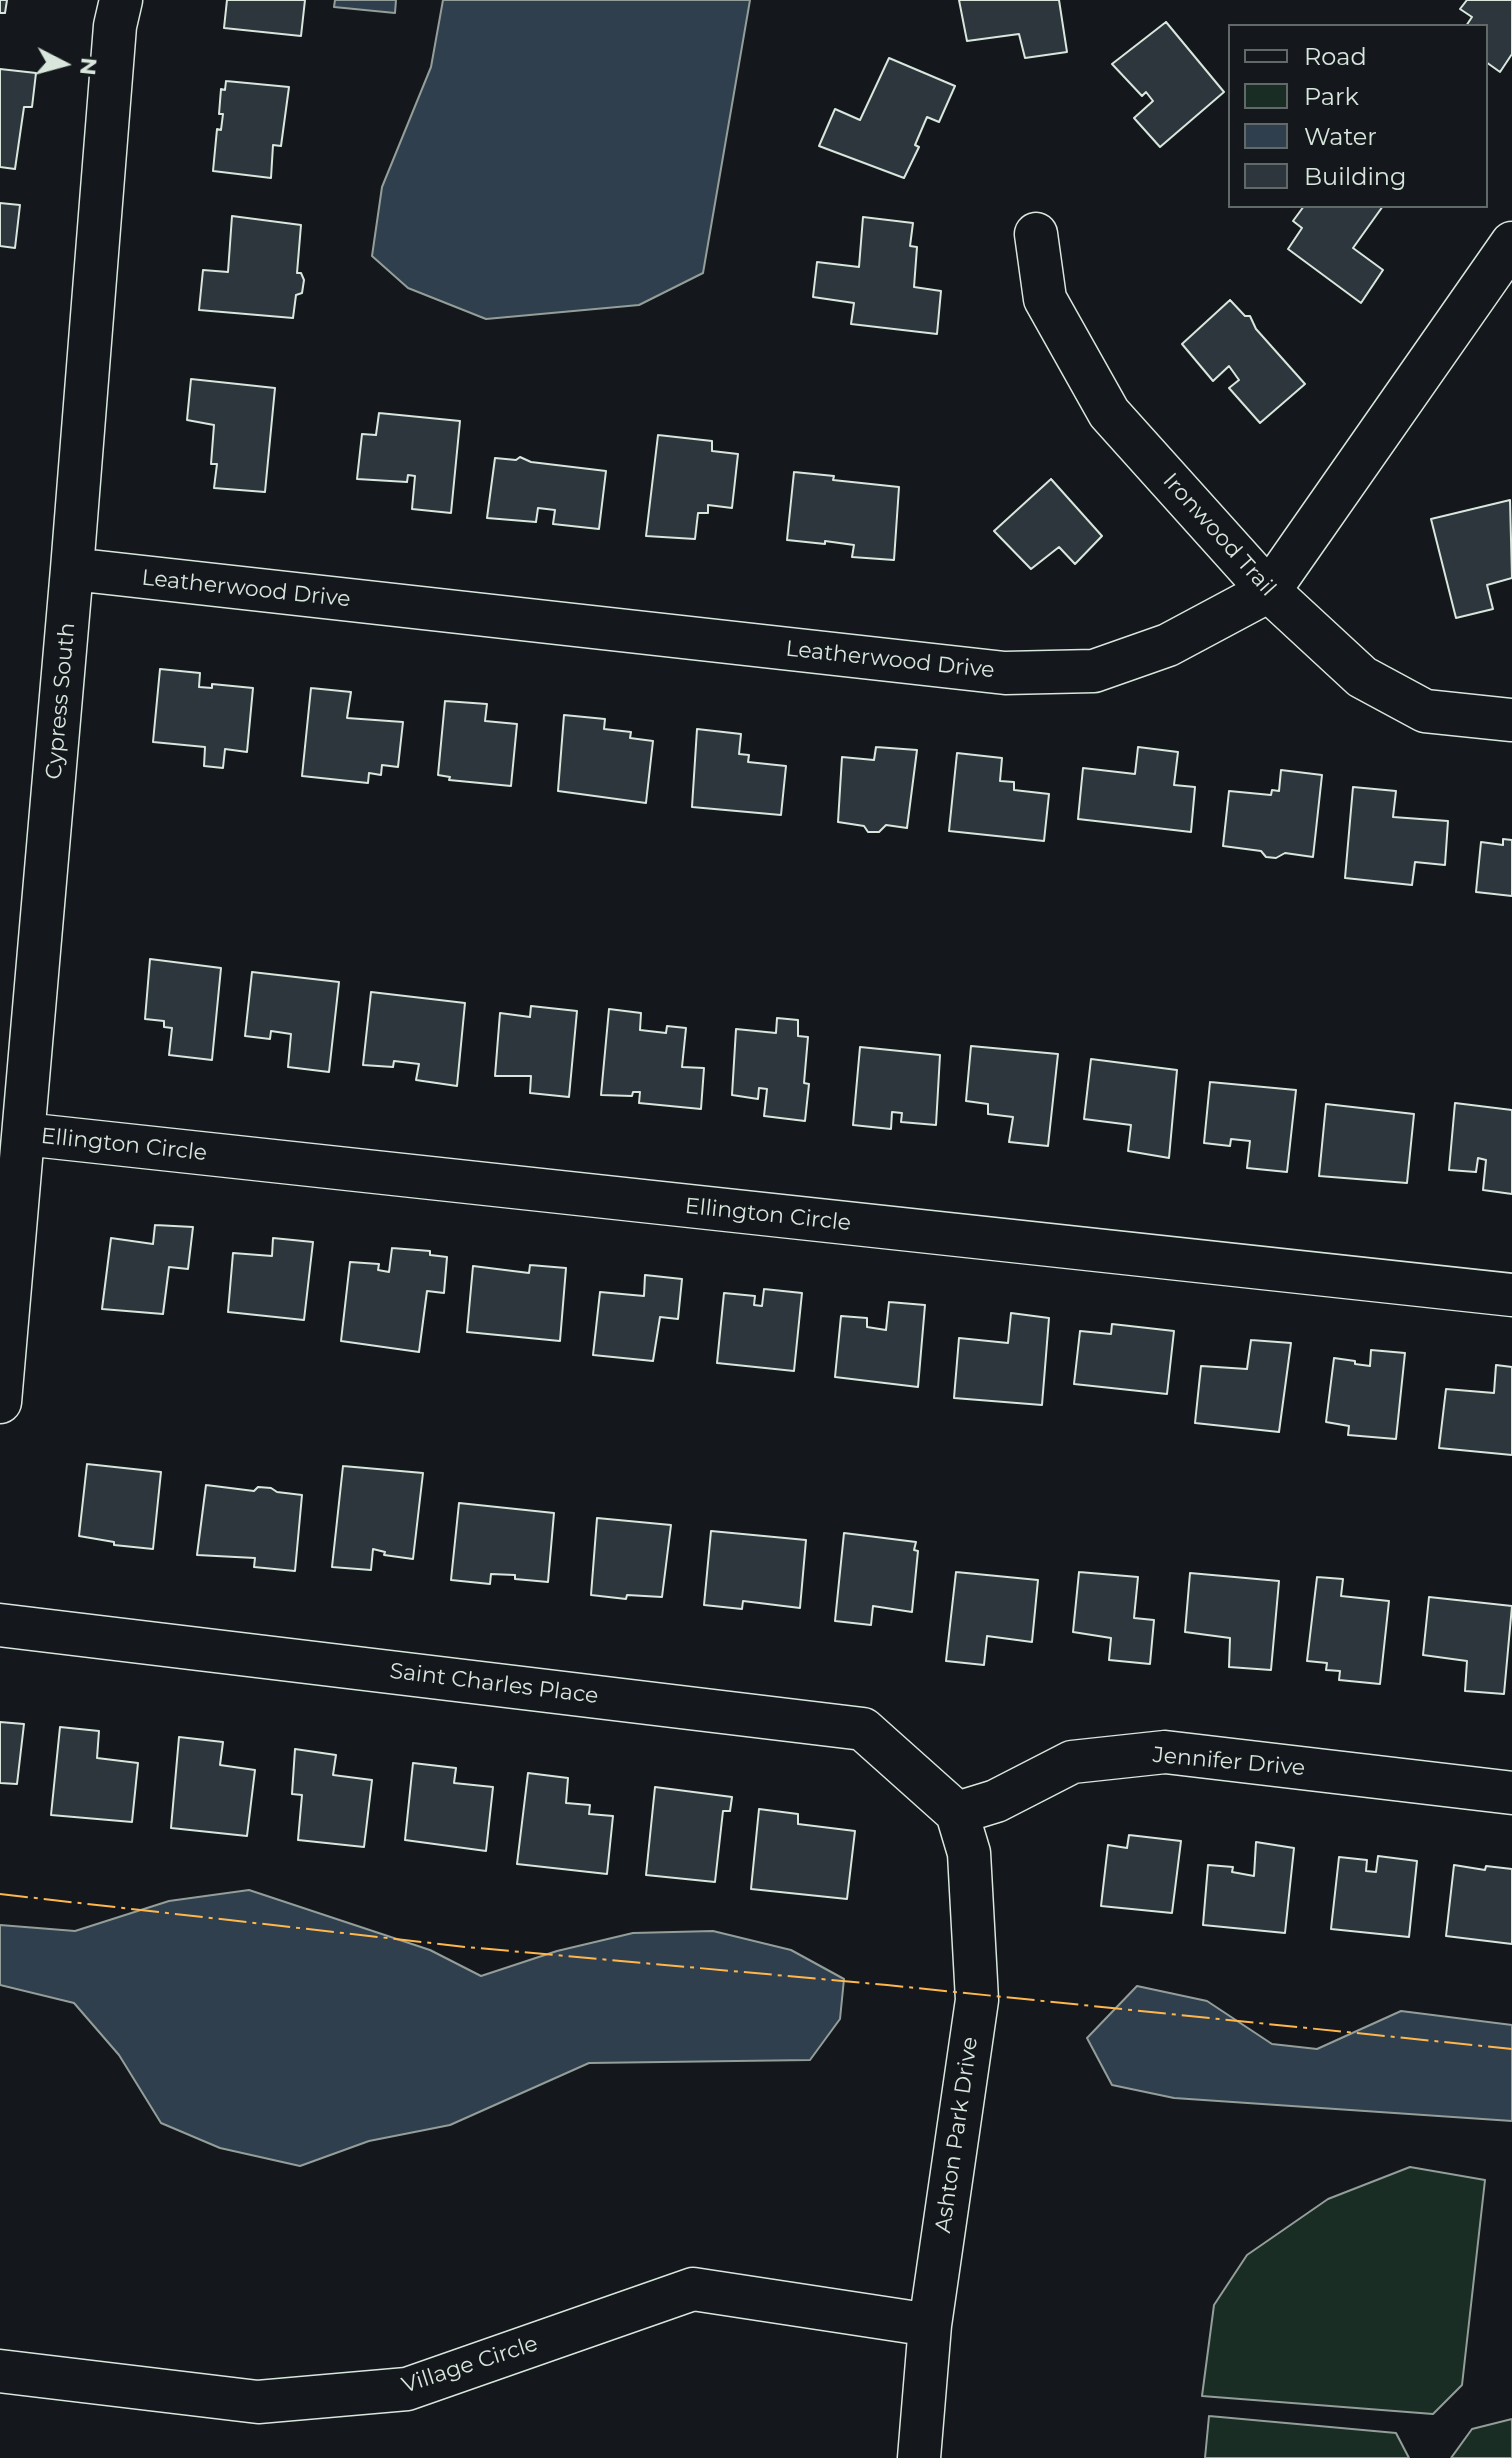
<!DOCTYPE html>
<html>
<head>
<meta charset="utf-8">
<style>
	body { margin:0 }
	#map { position:relative; width:1512px; height:2458px; overflow:hidden; background:#14181c; font-family:Montserrat,sans-serif }
	canvas { display:block }
	.legend { position:absolute; left:1228px; top:24px; width:260px; height:184px; box-sizing:border-box; background:#14181c; border:2px solid #626a69; margin:0; padding:10px 14px; list-style:none; font-size:24px; color:#d8e6dc }
	.legend li { display:flex; align-items:center; gap:16px; height:40px }
	.legend b { width:40px; border:2px solid #626a69 }
	.north { position:absolute; left:24px; top:24px; width:80px; height:80px; -webkit-text-stroke:6px #14181c; paint-order:stroke; rotate:96deg; font-size:22px; font-weight:700; line-height:32px; text-align:center; color:#d8e6dc }
	.north::after { content:''; display:block; margin:auto; width:28px; height:36px; background:#d8e6dc; clip-path:polygon(50% 0,100% 100%,50% 72%,0 100%) }
</style>
</head>
<body>
<div id="map">
<canvas width="1512" height="2458"></canvas>
<ul class="legend">
<li><b style="height:10px;background:#14181c"></b>Road</li>
<li><b style="height:22px;background:#1a2d24"></b>Park</li>
<li><b style="height:22px;background:#2f3f4d"></b>Water</li>
<li><b style="height:22px;background:#2c363c"></b>Building</li>
</ul>
<div class="north">N</div>
</div>
<script>
const context = document.querySelector('canvas').getContext('2d');
context.lineJoin = 'round';
function fill(path, color) { context.fillStyle = color; context.fill(path, 'evenodd'); }
const toPath = rows => new Path2D(rows.map(r => 'M' + r).join(''));
function strokePath(path, color, width, dash) { context.strokeStyle = color; context.lineWidth = width; context.lineCap = dash ? 'butt' : 'round'; context.setLineDash(dash || []); context.stroke(path); }
function drawText(font, color, halo, rows, align = 'center') {
  context.font = font + ' Montserrat,sans-serif'; context.lineWidth = 6; context.setLineDash([]); context.textBaseline = 'middle'; context.strokeStyle = halo; context.fillStyle = color; for (const [text, x, y, turn = 0] of rows) {
    context.save(); context.translate(x, y); context.rotate((+turn || 0) * Math.PI / 180); context.textAlign = isNaN(turn) ? turn : align; if (halo) context.strokeText(text, 0, 0); context.fillText(text, 0, 0); context.restore();
  }
}
const green = toPath([
	[1410,2167,1485,2180,1462,2385,1433,2414,1202,2396,1214,2305,1247,2255,1328,2199,1410,2167],
	[1209,2416,1396,2433,1409,2458,1205,2458,1209,2416],
	[1512,2419,1512,2458,1451,2458,1472,2429,1512,2419]
]);
const water = toPath([
	[335,0,396,0,395,13,334,7,335,0],
	[443,0,750,0,703,273,639,305,486,319,408,288,372,256,382,187,431,67,443,0],
	[249,1890,430,1950,481,1976,557,1951,633,1933,713,1931,791,1950,844,1979,840,2019,810,2060,589,2063,450,2125,369,2141,300,2166,220,2148,161,2123,119,2055,74,2003,0,1985,0,1925,75,1931,169,1901,249,1890],
	[1137,1986,1207,2001,1272,2044,1317,2049,1401,2011,1512,2025,1512,2121,1174,2098,1112,2085,1087,2038,1137,1986]
]);
const building = toPath([
	[0,0,7,0,5,13,0,13,0,0],
	[227,0,305,0,301,36,224,28,227,0],
	[959,0,1059,0,1067,52,1025,58,1019,34,967,41,959,0],
	[1467,0,1512,0,1512,54,1500,72,1486,62,1486,26,1466,26,1472,17,1460,9,1467,0],
	[1166,22,1224,92,1160,147,1134,118,1153,101,1146,92,1142,96,1112,64,1166,22],
	[889,58,955,86,939,122,927,117,915,145,919,147,904,178,819,146,835,109,860,120,889,58],
	[0,69,36,73,32,107,24,107,15,169,0,167,0,69],
	[226,81,289,87,281,146,273,145,271,178,213,171,217,129,221,130,223,114,219,114,221,89,225,90,226,81],
	[0,203,20,205,15,248,0,246,0,203],
	[1304,206,1383,206,1353,248,1383,270,1361,303,1288,249,1302,228,1293,221,1304,206],
	[232,216,301,225,297,273,301,273,304,280,302,293,296,295,293,318,199,310,203,270,228,272,232,216],
	[863,217,913,223,910,246,917,247,914,287,941,291,937,334,851,324,854,303,813,297,817,262,859,267,863,217],
	[1230,300,1245,316,1250,316,1256,329,1305,384,1260,423,1229,388,1239,380,1229,366,1213,381,1182,344,1230,300],
	[191,379,275,388,265,492,214,488,217,464,211,464,214,425,187,420,191,379],
	[379,413,460,421,451,513,412,509,415,476,408,475,407,482,357,479,362,434,376,435,379,413],
	[658,435,712,441,712,451,738,454,732,508,708,505,708,513,698,513,695,539,646,536,658,435],
	[520,457,531,462,606,471,599,529,553,524,555,510,538,508,536,522,487,518,495,458,516,460,520,457],
	[794,472,834,476,833,480,899,487,894,560,852,557,854,545,825,541,825,544,787,540,794,472],
	[1051,479,1102,536,1075,564,1059,547,1031,569,994,531,1051,479],
	[1510,500,1512,578,1487,585,1493,609,1456,618,1431,519,1510,500],
	[160,669,200,673,199,687,212,688,212,684,253,688,247,752,225,749,223,768,204,766,205,747,153,742,160,669],
	[311,688,351,692,347,718,403,722,398,767,382,765,381,775,369,773,368,783,302,776,311,688],
	[445,701,487,704,485,721,517,724,511,786,449,780,450,777,438,775,445,701],
	[564,715,605,719,604,729,631,732,630,738,653,741,646,803,558,791,564,715],
	[697,729,741,734,739,754,749,755,748,762,786,766,781,815,692,807,697,729],
	[876,747,917,750,907,828,886,825,879,832,868,832,864,826,838,822,842,757,874,760,876,747],
	[1138,747,1178,752,1174,785,1195,787,1191,832,1078,819,1083,768,1135,774,1138,747],
	[957,753,1002,758,1000,781,1014,782,1014,790,1049,794,1044,841,949,831,957,753],
	[1281,770,1322,775,1313,857,1285,853,1276,858,1266,857,1261,851,1223,846,1229,791,1271,795,1272,790,1279,791,1281,770],
	[1353,787,1396,791,1393,817,1448,821,1445,865,1415,862,1412,885,1345,878,1353,787],
	[1503,839,1512,840,1512,896,1476,892,1481,842,1503,845,1503,839],
	[150,959,221,968,212,1060,169,1055,172,1028,164,1027,164,1021,145,1019,150,959],
	[252,972,339,982,329,1072,288,1067,291,1034,271,1031,270,1039,245,1036,252,972],
	[371,992,465,1003,457,1086,416,1080,419,1064,394,1061,393,1067,363,1065,371,992],
	[531,1006,577,1011,569,1097,530,1093,531,1076,495,1076,500,1013,530,1017,531,1006],
	[609,1009,641,1013,640,1030,666,1033,667,1026,686,1028,682,1067,704,1068,701,1109,639,1103,640,1092,633,1092,632,1096,601,1095,609,1009],
	[777,1018,798,1020,798,1036,808,1037,804,1083,809,1084,805,1121,764,1116,767,1089,759,1088,758,1099,732,1095,736,1029,776,1033,777,1018],
	[971,1046,1058,1054,1048,1146,1009,1142,1013,1117,988,1114,988,1104,966,1101,971,1046],
	[860,1047,940,1055,936,1125,901,1122,902,1113,892,1112,891,1129,853,1125,860,1047],
	[1091,1059,1177,1070,1169,1158,1128,1151,1131,1125,1084,1119,1091,1059],
	[1210,1082,1296,1090,1287,1172,1247,1168,1250,1141,1231,1139,1230,1146,1204,1143,1210,1082],
	[1455,1103,1512,1110,1512,1194,1483,1190,1486,1160,1478,1158,1476,1172,1449,1170,1455,1103],
	[1326,1104,1414,1114,1407,1183,1319,1176,1326,1104],
	[155,1225,193,1227,188,1269,169,1267,163,1314,102,1309,111,1238,153,1244,155,1225],
	[273,1238,313,1242,304,1320,228,1312,233,1253,272,1256,273,1238],
	[392,1248,430,1251,430,1255,447,1257,444,1293,427,1291,419,1352,341,1341,350,1262,379,1264,378,1270,389,1272,392,1248],
	[530,1265,566,1268,560,1341,467,1332,473,1266,529,1273,530,1265],
	[645,1275,682,1279,678,1319,660,1317,653,1361,593,1355,600,1292,644,1296,645,1275],
	[764,1289,802,1293,794,1371,717,1363,724,1293,755,1296,754,1305,762,1306,764,1289],
	[889,1302,925,1305,918,1387,835,1377,841,1316,867,1318,867,1327,886,1330,889,1302],
	[1011,1313,1049,1318,1042,1405,954,1398,959,1338,1008,1343,1011,1313],
	[1112,1324,1174,1331,1167,1394,1074,1384,1080,1331,1111,1334,1112,1324],
	[1251,1340,1291,1343,1279,1432,1195,1423,1201,1366,1247,1369,1251,1340],
	[1371,1350,1405,1353,1396,1439,1348,1435,1349,1426,1326,1422,1334,1358,1355,1361,1355,1364,1370,1366,1371,1350],
	[1496,1365,1512,1367,1512,1455,1439,1448,1446,1389,1494,1393,1496,1365],
	[87,1464,161,1472,153,1549,114,1545,114,1542,79,1536,87,1464],
	[343,1466,423,1473,413,1559,384,1555,385,1552,373,1549,371,1570,332,1567,343,1466],
	[206,1485,254,1491,258,1487,271,1488,277,1492,302,1495,295,1571,254,1567,255,1558,197,1555,206,1485],
	[459,1503,554,1513,548,1582,515,1579,515,1575,491,1574,490,1584,451,1580,459,1503],
	[597,1518,671,1525,662,1597,627,1595,626,1599,591,1595,597,1518],
	[711,1531,806,1540,800,1608,743,1601,742,1609,704,1605,711,1531],
	[844,1533,916,1542,914,1550,918,1551,912,1612,873,1606,871,1625,835,1621,844,1533],
	[956,1572,1038,1580,1032,1642,987,1636,984,1665,946,1661,956,1572],
	[1079,1572,1138,1577,1134,1618,1154,1620,1150,1664,1109,1660,1111,1638,1073,1632,1079,1572],
	[1190,1573,1279,1581,1271,1670,1229,1667,1230,1638,1185,1632,1190,1573],
	[1317,1577,1343,1579,1341,1596,1389,1601,1380,1684,1339,1680,1340,1671,1326,1670,1327,1663,1307,1661,1317,1577],
	[1429,1597,1512,1606,1504,1694,1465,1691,1467,1661,1423,1655,1429,1597],
	[0,1722,24,1724,17,1784,0,1783,0,1722],
	[60,1727,99,1731,97,1758,138,1763,132,1822,51,1815,60,1727],
	[179,1737,223,1742,220,1765,255,1770,247,1836,171,1828,179,1737],
	[295,1749,336,1755,333,1775,372,1780,364,1847,298,1840,302,1795,292,1794,295,1749],
	[413,1763,456,1768,454,1783,493,1787,486,1851,405,1840,413,1763],
	[528,1773,568,1778,566,1803,590,1805,589,1814,613,1816,607,1874,517,1864,528,1773],
	[655,1787,732,1797,730,1811,723,1811,715,1882,646,1875,655,1787],
	[759,1809,798,1814,798,1824,855,1831,847,1899,751,1889,759,1809],
	[1129,1835,1181,1841,1172,1913,1101,1906,1108,1845,1127,1848,1129,1835],
	[1256,1842,1294,1848,1285,1933,1203,1925,1208,1865,1233,1867,1232,1872,1254,1876,1256,1842],
	[1378,1856,1417,1861,1409,1937,1331,1929,1339,1857,1367,1860,1366,1871,1376,1872,1378,1856],
	[1454,1865,1485,1870,1486,1866,1512,1869,1512,1944,1446,1936,1454,1865]
]);
const minor = toPath([
	[1036,234,1045,299,1109,413,1269,591,1362,677,1425,711,1512,720],
	[72,569,1005,673,1094,671,1168,645,1269,591,1512,243],
	[24,1134,1512,1295],
	[0,1402,72,569,115,26,121,0],
	[0,1625,863,1729,957,1813],
	[957,1813,996,1801,1072,1762,1165,1752,1512,1793],
	[0,2371,258,2402,407,2389,693,2289,930,2325],
	[919,2458,930,2325,977,2000,969,1853,957,1813]
]);
const power = toPath([
	[0,1894,466,1947,887,1985,1512,2049]
]);
const streetNames = [
	["Ironwood Trail",1219,535,48],
	["Leatherwood Drive",246,589,6],
	["Leatherwood Drive",890,660,6],
	["Cypress South",61,701,-85],
	["Ellington Circle",124,1145,6],
	["Ellington Circle",768,1215,6],
	["Saint Charles Place",494,1684,7],
	["Jennifer Drive",1229,1762,5],
	["Ashton Park Drive",957,2135,-82],
	["Village Circle",470,2365,-18]
];
fill(green, '#1a2d24');
strokePath(green, '#939e99', 2);
fill(water, '#2f3f4d');
strokePath(water, '#939e99', 2);
fill(building, '#2c363c');
strokePath(building, '#d8e6dc', 2);
strokePath(minor, '#d8e6dc', 45);
strokePath(minor, '#14181c', 42);
strokePath(power, '#ffb74d', 2, [28, 6, 4, 6]);
drawText('22px', '#d8e6dc', '#14181c', streetNames);
</script>
</body>
</html>
